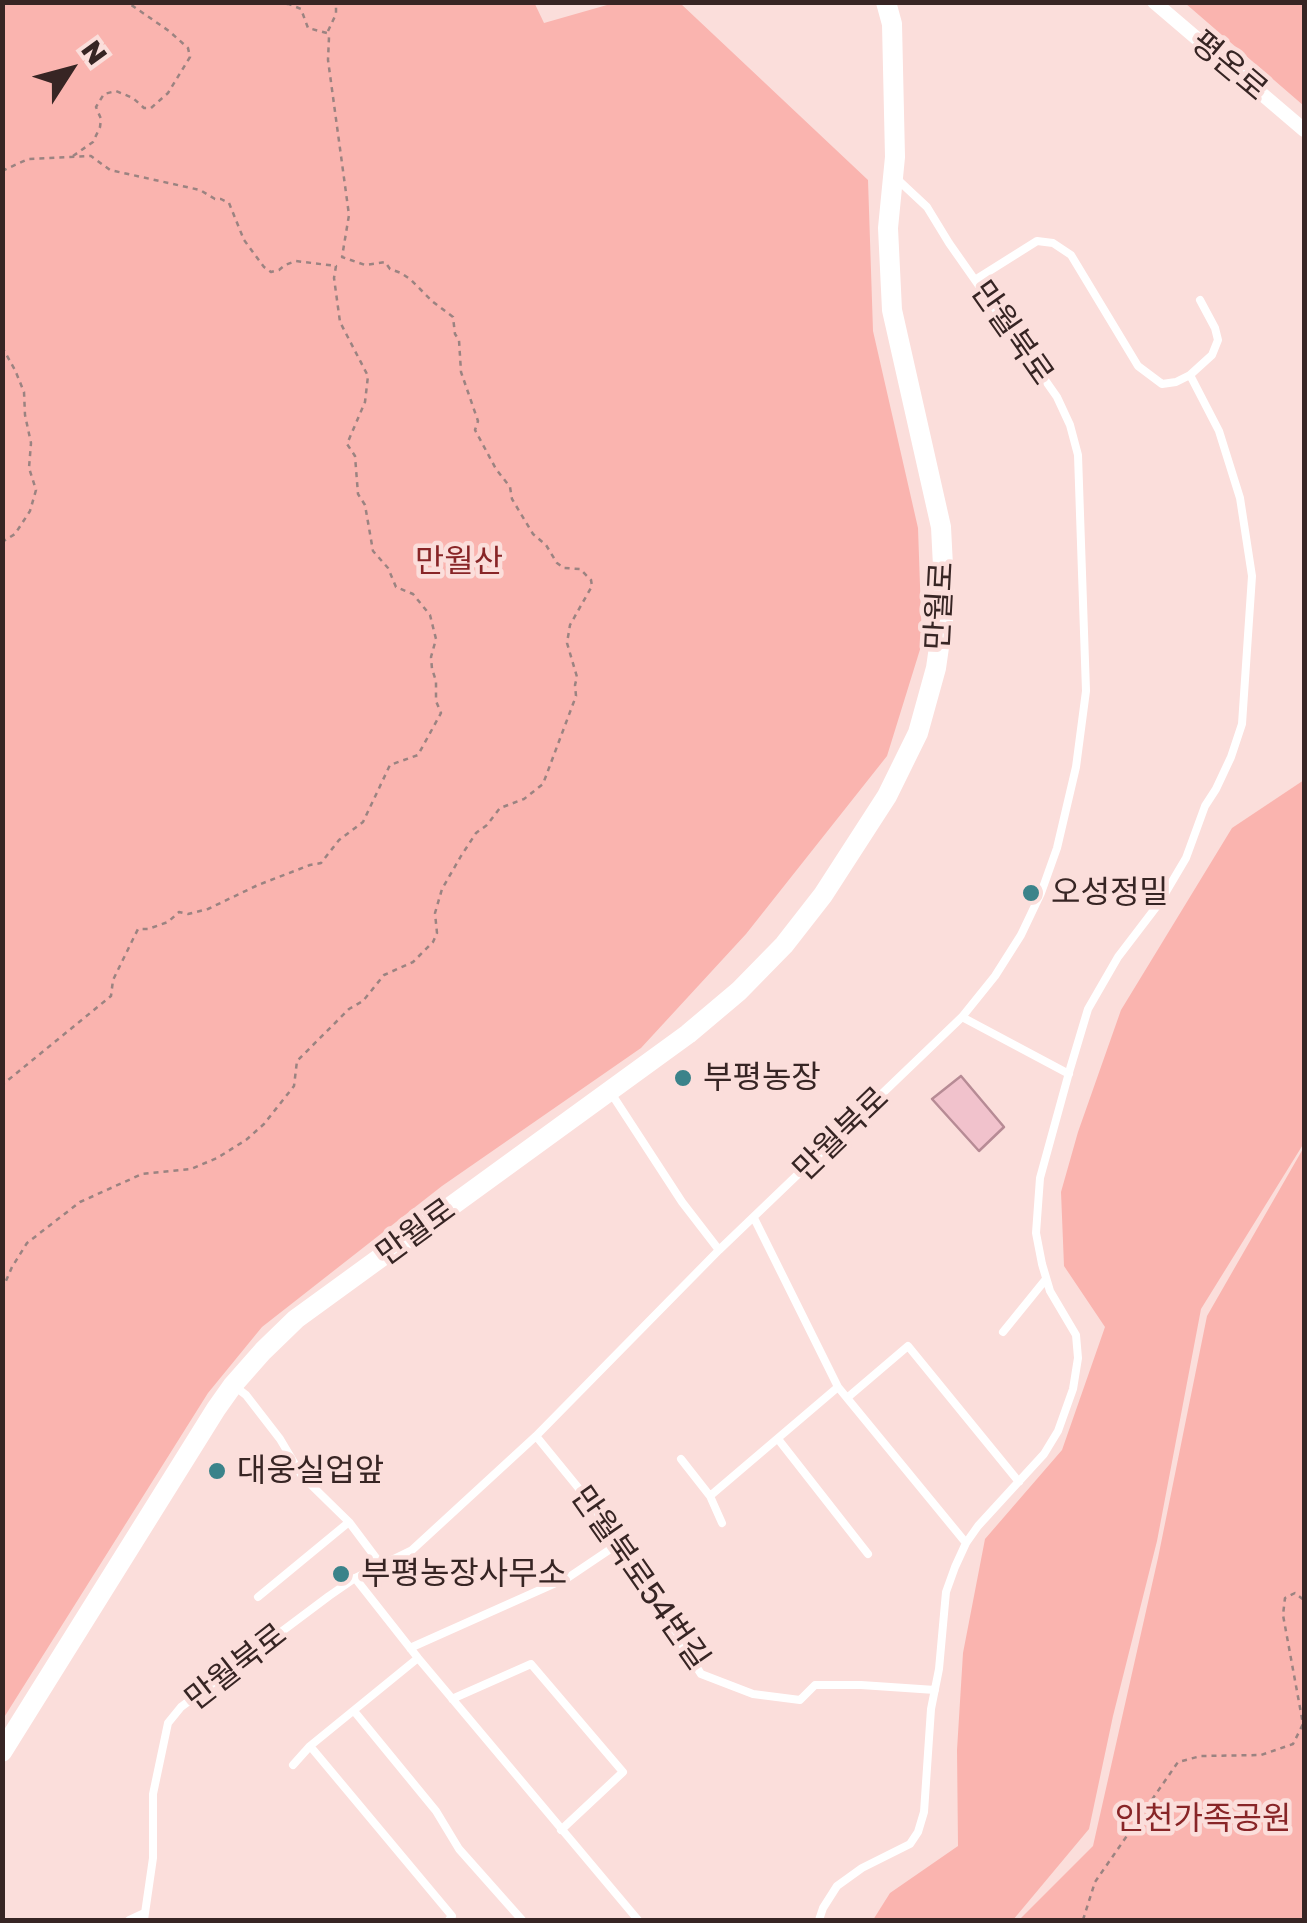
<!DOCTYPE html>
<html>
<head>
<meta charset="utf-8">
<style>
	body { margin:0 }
	#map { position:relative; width:1307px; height:1923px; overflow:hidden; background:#fbdedb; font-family:"Golos Text",sans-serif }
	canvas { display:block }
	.frame { position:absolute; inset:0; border:5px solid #372524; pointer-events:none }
	.north { position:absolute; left:20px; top:20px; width:100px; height:100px; -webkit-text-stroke:8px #fbdedb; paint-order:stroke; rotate:54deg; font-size:28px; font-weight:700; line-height:40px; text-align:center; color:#372524 }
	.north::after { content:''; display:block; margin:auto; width:35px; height:45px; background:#372524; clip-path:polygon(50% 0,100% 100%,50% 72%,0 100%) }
</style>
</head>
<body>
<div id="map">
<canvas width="1307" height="1923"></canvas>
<div class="frame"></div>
<div class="north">N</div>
</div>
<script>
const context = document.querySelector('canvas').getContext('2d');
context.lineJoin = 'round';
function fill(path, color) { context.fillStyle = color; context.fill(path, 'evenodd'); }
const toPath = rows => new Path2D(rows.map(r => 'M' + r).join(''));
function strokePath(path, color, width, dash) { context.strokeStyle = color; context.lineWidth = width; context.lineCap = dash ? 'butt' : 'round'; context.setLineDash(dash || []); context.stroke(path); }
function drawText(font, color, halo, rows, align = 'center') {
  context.font = font + ' "Golos Text","Noto Sans KR",sans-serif'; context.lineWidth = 9; context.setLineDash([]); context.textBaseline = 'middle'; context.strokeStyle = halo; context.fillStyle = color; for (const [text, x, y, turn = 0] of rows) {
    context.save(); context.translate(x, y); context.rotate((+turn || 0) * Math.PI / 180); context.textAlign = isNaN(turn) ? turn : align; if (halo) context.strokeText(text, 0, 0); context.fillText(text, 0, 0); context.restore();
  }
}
const green = toPath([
	[534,2,544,23,614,3,680,3,868,180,873,331,918,528,922,643,887,756,746,934,641,1048,442,1186,262,1327,208,1393,3,1719,3,3],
	[1185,3,1304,3,1304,106],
	[1304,780,1304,1143,1201,1309,1157,1541,1113,1716,1089,1829,1013,1920,873,1920,890,1893,958,1846,957,1750,963,1653,985,1539,1062,1450,1105,1327,1064,1266,1061,1192,1078,1132,1121,1010,1232,828],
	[1304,1147,1304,1920,1019,1920,1093,1846,1158,1558,1207,1316]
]);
const building = toPath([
	[961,1076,1004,1127,979,1151,932,1099,961,1076]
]);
const path = toPath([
	[328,31,336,14,336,2],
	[73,156,93,142,100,127,101,119,96,107,104,94,116,91,133,98,144,108,151,108,168,93,190,57,188,48,169,31,127,2],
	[2,171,28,159,91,156,110,170,200,190,215,199,221,199,229,203,244,240,264,267,271,272,279,270,285,265,296,261,336,266,334,278,340,322,368,376,365,402,347,444,355,456,358,494,365,505,373,551,388,568,396,587,413,594,430,615,436,639,431,657,432,669,436,681,436,701,441,713,418,755,390,765,363,822,339,840,321,863,310,865,258,885,208,909,188,914,179,912,168,922,148,929,138,929,113,980,111,996,2,1085],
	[2,347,15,370,24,392,25,415,31,443,29,468,36,490,30,511,15,534,2,542],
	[2,1290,12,1267,27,1243,80,1202,142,1174,191,1169,217,1158,246,1140,264,1124,294,1086,297,1061,349,1009,363,1001,384,975,413,962,433,942,437,933,435,913,442,889,461,856,476,833,487,825,500,808,524,799,543,784,576,696,575,685,577,677,567,643,570,625,592,586,591,580,580,569,564,568,557,563,546,545,533,534,512,499,510,487,496,469,475,430,478,421,461,372,459,340,455,334,453,317,433,302,410,279,401,273,390,269,385,262,365,265,342,257,349,215,328,60,329,37,327,33,308,28,301,9,289,4,246,2],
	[1083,1920,1095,1882,1178,1762,1201,1756,1261,1755,1293,1744,1303,1724,1283,1615,1285,1598,1295,1593,1304,1600]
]);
const lane = toPath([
	[975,280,1037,241,1053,243,1071,255,1138,366,1162,384,1176,382,1190,375,1212,355,1218,340,1215,328,1200,300],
	[962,1017,1069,1074],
	[611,1093,682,1202,719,1250],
	[754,1218,838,1387,966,1543],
	[1003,1332,1046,1279],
	[233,1385,246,1395,280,1439,302,1476,349,1522,382,1566],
	[847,1398,908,1346,1019,1482],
	[536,1436,594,1507,701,1674,753,1694,800,1700,815,1685,861,1685,935,1690],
	[778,1439,868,1554],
	[681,1459,710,1496,722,1523],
	[710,1496,838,1387],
	[355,1578,418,1658,638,1920],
	[258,1597,349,1522],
	[410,1648,569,1577,618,1544],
	[452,1699,531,1664,623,1772,561,1830],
	[354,1711,436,1811,459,1849,522,1920],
	[310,1746,452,1916,449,1920],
	[293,1765,310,1746,418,1658],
	[129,1920,144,1913],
	[144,1920,153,1858,153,1794,168,1723,181,1707,329,1596,355,1578,412,1550,536,1436,719,1250,962,1017,995,976,1021,935,1041,893,1057,848,1076,767,1086,691,1078,455,1070,425,1057,397,949,243,927,207,897,179],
	[819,1920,823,1908,837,1886,862,1868,910,1844,918,1832,924,1812,931,1709,939,1669,946,1592,955,1567,966,1543,978,1526,1044,1454,1058,1431,1073,1389,1078,1358,1076,1335,1050,1291,1042,1264,1036,1233,1040,1178,1070,1069,1088,1009,1118,957,1160,902,1186,858,1205,806,1216,789,1231,757,1242,724,1252,576,1240,498,1219,431,1190,375]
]);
const street = toPath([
	[1154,2,1304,130]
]);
const secondary = toPath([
	[2,1752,216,1409,233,1385,263,1351,296,1319,688,1034,739,991,784,945,823,895,887,796,918,733,936,668,945,605,941,527,892,310,888,228,895,157,892,24,886,2]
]);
const markers = [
	[1031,893,10,"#3b838a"],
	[683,1078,10,"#3b838a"],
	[217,1471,10,"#3b838a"],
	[341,1574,10,"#3b838a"]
];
const streetNames = [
	["평온로",1229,66,40],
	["만월북로",1012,333,55],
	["만월로",940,606,-87],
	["만월북로",841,1134,-44],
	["만월로",416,1232,-36],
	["만월북로54번길",640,1578,55],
	["만월북로",236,1667,-38]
];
const parkNames = [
	["만월산",459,562],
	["인천가족공원",1203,1819]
];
const poiNames = [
	["오성정밀",1051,893],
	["부평농장",703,1078],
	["대웅실업앞",237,1471],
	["부평농장사무소",361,1574]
];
fill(green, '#fab4af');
fill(building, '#f1c2cc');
strokePath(building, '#b78b95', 2.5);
strokePath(path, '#9b8381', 2.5, [5, 5]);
strokePath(lane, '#fff', 8);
strokePath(street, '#fff', 14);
strokePath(secondary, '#fff', 20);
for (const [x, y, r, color] of markers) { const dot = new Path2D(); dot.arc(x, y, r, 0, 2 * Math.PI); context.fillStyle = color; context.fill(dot); strokePath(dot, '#fbdedb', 4); }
drawText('32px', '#372524', '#fbdedb', streetNames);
drawText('32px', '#882527', '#fbdedb', parkNames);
drawText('32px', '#372524', '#fbdedb', poiNames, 'left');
</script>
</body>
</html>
